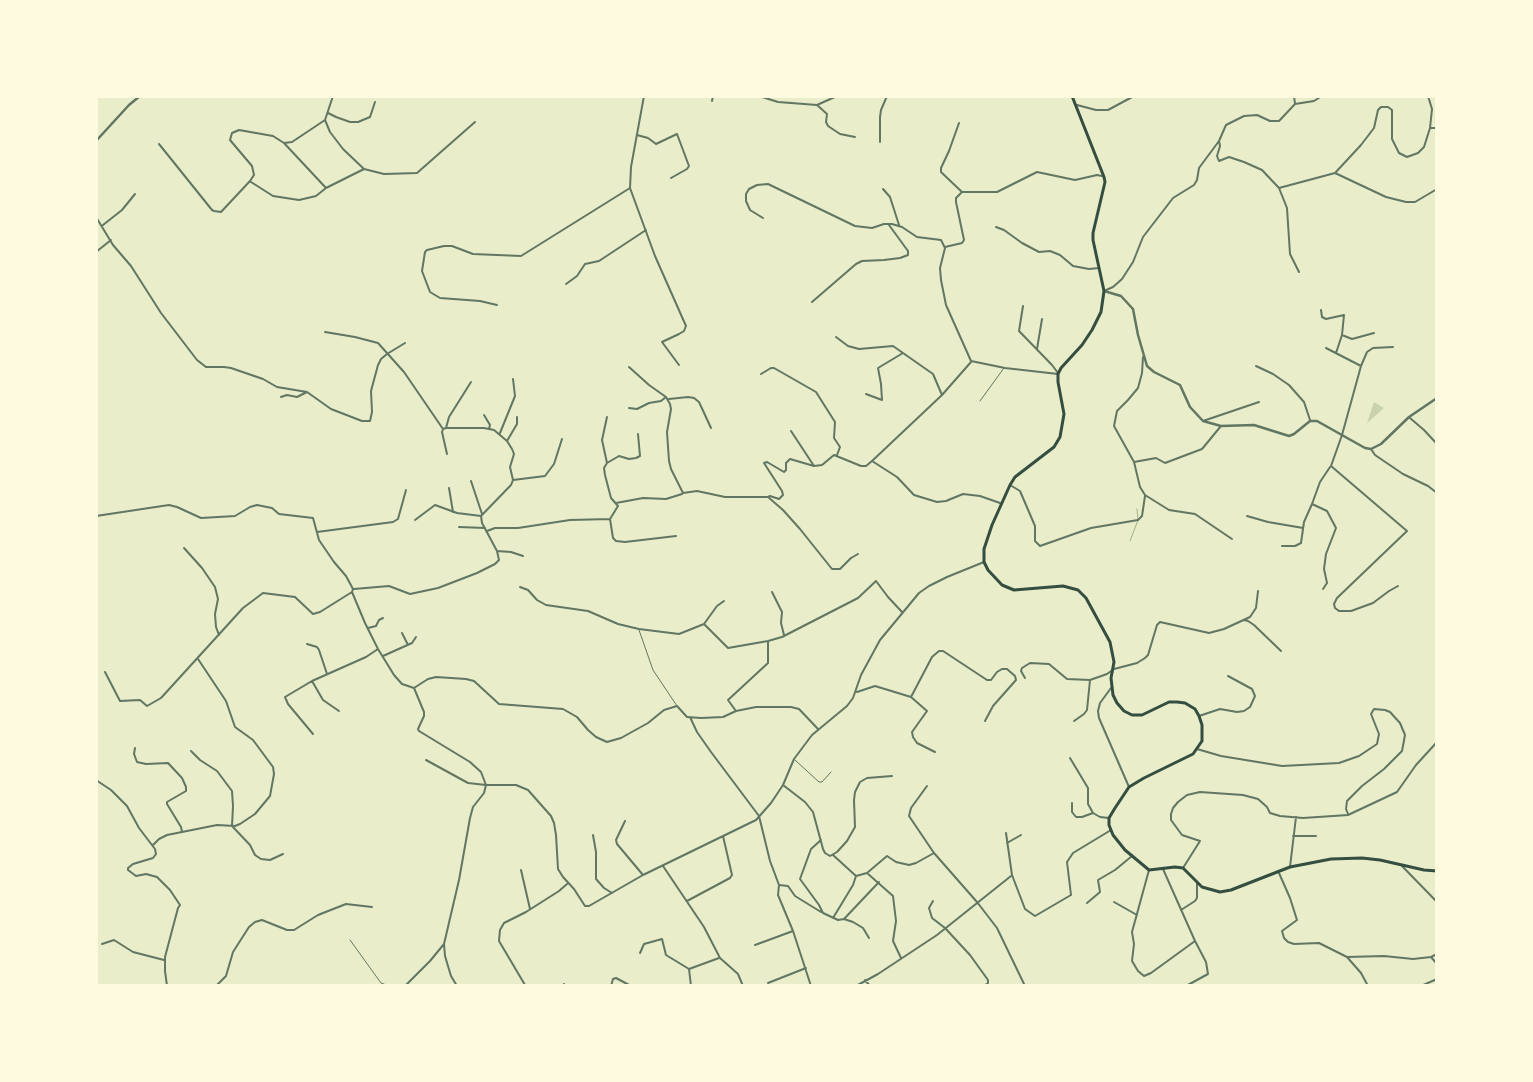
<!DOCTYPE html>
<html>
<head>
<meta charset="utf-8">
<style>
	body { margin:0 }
	#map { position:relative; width:1533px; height:1082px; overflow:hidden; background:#e9edc9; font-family:Karla,sans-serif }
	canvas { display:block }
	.frame { position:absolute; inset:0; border:98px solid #fefae0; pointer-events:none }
</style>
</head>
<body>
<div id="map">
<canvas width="1533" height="1082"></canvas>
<div class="frame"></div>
</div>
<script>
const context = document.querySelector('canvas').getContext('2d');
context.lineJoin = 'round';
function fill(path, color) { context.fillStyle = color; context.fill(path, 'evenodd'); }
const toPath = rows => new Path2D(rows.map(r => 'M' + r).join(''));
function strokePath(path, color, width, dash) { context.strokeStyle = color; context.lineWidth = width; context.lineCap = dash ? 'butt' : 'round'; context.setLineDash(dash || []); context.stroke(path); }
const green = toPath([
	[1374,402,1384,408,1367,423]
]);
const stream = toPath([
	[1130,541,1138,520,1137,509]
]);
const service = toPath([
	[980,401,1004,368],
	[639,630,653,670,677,706],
	[795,760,819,782,822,782,831,772],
	[350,940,381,983,389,986]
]);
const minor = toPath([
	[644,96,631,167,630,188,655,256,686,326,684,331,679,334,662,342,679,365],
	[759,96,778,102,817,105,837,96],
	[712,101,713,96],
	[1295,104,1314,101,1322,96],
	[817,105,827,114,826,122,828,126,840,134,855,137],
	[1077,105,1096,110,1108,110,1134,96],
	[328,113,336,117,350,122,358,122,370,117,375,102],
	[325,120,330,132,343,149,364,169,384,174,417,173,475,122],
	[959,123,949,151,941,168,941,172,962,192,997,192,1037,172,1075,180,1097,175,1102,176],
	[1430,128,1437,128],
	[637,135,648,138,656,144,677,134,689,166,687,169,671,178],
	[1219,141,1226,125,1244,116,1257,115,1270,121,1279,121,1295,104,1294,96],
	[880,142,880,117,881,110,887,96],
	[284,143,292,142,325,120,333,96],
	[159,144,212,210,214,211,221,212,250,181,254,175,252,166,230,140,232,133,239,130,273,136,284,143,326,188],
	[1335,173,1386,197,1406,202,1415,202,1437,189],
	[251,182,273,196,299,200,316,196,326,188,364,169],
	[1279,188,1335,173,1361,145,1374,128,1378,110,1381,107,1388,107,1392,110,1392,139,1399,153,1407,157,1418,153,1424,147,1430,128,1432,109,1428,96],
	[883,189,890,197,899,225],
	[96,217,113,245,131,266,161,313,197,360,206,367,224,367,231,368,263,379,277,387,307,392,331,409,362,421,370,421,372,412,371,391,378,365,381,359,387,354,405,343],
	[763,218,750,210,746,201,746,194,749,189,757,185,768,184,855,226,872,228,884,224,892,224,902,227,917,237,941,240,945,248,940,268,941,280,946,305,971,361,1005,368,1058,374],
	[103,225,122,210,135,194],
	[996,227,1004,230,1022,243,1039,252,1050,251,1060,255,1073,266,1089,269,1099,268],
	[945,247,962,243,964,240,956,202,956,198,962,192],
	[96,252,111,240],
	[566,284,577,276,585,264,599,261,646,230],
	[1104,291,1113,287,1122,279,1133,262,1143,237,1173,198,1194,185,1197,180,1199,168,1219,141,1220,146,1217,156,1219,161,1229,157,1244,162,1262,170,1279,188,1287,208,1290,254,1299,272],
	[812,302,856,264,862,261,884,260,900,258,908,255,908,251,889,225],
	[497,305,480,301,440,298,430,292,422,271,425,252,427,250,444,246,452,246,473,254,521,256,630,188],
	[1023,306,1019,331,1052,365,1058,373],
	[1321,310,1322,317,1326,319,1344,315,1342,335,1336,353],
	[325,332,355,337,378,343,404,372,443,429],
	[1342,335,1352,339,1374,333],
	[836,337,848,346,859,349,893,346,933,374,942,395],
	[1393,347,1373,348,1367,352,1361,366,1342,435,1331,466,1407,531,1337,598,1334,604,1335,608,1339,611,1351,611,1373,603,1389,591,1398,586],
	[1326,348,1361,366],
	[1037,349,1042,319],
	[1143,357,1142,373,1138,388,1128,400,1117,411,1114,426,1134,462,1140,487,1145,495,1169,510,1195,514,1232,539],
	[1256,366,1273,374,1289,385,1304,402,1310,420],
	[629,367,649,385,666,397,670,404,671,409,667,432,669,461,671,469,683,493,697,491,725,497,768,497,770,496,779,499,783,495,782,491,764,463,767,462,784,472,786,470,786,463,790,459,814,466],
	[761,374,771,368,774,368,816,392,835,422,834,438,840,447,837,455],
	[866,394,882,400,881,384,878,368,903,353],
	[281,397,287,395,297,397,307,392],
	[669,399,688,397,694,398,699,402,711,428],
	[629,408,637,409,649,403,661,401,666,397],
	[484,415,490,425,489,429],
	[607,417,602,440,607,463,604,468,605,475,611,498,618,506,610,519,613,538,616,541,625,542,676,536],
	[1410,418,1424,430,1437,444],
	[1203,421,1259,402],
	[446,428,449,417,471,382],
	[791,431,814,466,822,465,834,455,861,466,866,466,872,461,897,477,914,495,937,502,946,501,963,494,980,496,1000,503],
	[500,433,515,396,513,379],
	[507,441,517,424,517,417],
	[1371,449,1375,455,1403,474,1428,486,1437,493],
	[447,454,442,432,443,429,446,428,484,428,494,430,507,441,512,449,514,454,510,467,513,480,511,485,481,516],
	[872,461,942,395,971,362],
	[1134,462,1156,458,1165,463,1202,449,1221,426],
	[607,463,619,456,629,459,636,458,640,456,638,434],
	[513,480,545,476,554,464,562,439],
	[471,481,482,514],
	[1010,485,1020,491,1035,526,1035,541,1040,546,1091,528,1138,520,1142,516,1145,496],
	[449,488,453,512],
	[768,497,783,510,800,529,832,569,840,569,851,558,858,554],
	[616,503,643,498,666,499,682,494],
	[96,516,169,505,177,507,201,518,235,516,250,507,257,505,272,508,279,514,313,518,319,540,334,562,346,576,353,589,352,592,365,623,378,649,394,675,402,684,414,688,428,679,436,677,466,679,474,681,499,704,563,709,577,717,588,730,596,737,607,742,621,738,648,723,664,710,677,706,687,717,701,718,723,717,736,711,756,707,791,707,799,709,818,729],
	[1247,516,1268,522,1303,528],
	[459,527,485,528],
	[487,531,495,528,518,528,570,520,610,519],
	[317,532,393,522,398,519,406,490],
	[1282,546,1295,546,1301,543,1304,522,1312,504],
	[184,548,202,568,215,587,218,599,215,614,216,627,219,635],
	[497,551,511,552,523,556],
	[520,587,528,590,537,600,546,605,588,611,618,624,639,629,679,634,704,624],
	[354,589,389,586,410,594,438,588,477,573,495,564,499,560,497,551,482,523,481,516,457,513,435,505,415,520],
	[1323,589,1327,583,1324,569,1326,554,1336,528,1327,511,1312,504,1320,482,1330,467],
	[772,592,782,612,781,623,784,635],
	[724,601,717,606,704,624,728,648,768,641,782,637,858,598,876,581,888,597,902,612],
	[1244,620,1248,621,1254,625,1281,651],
	[368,628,376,626,379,620,383,618],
	[402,633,408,645],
	[307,644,317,647,319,650,327,674],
	[383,656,412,643,416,637],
	[105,672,120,701,140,700,147,706,161,698,243,608,263,593,295,597,313,614,320,612,352,592],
	[1025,678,1021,671,1022,668,1030,663,1049,664,1067,679,1090,680,1107,674,1114,669,1137,663,1145,658,1148,655,1157,625,1160,622,1209,633,1224,629,1250,617,1256,608,1258,591],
	[312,681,323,700,339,711],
	[1111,688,1100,703,1098,711,1099,718,1129,787],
	[857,692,875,686,911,697,927,711,912,732,913,737,917,743,935,752],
	[911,697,932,657,939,651,943,651,987,680,991,680,997,672,1002,669,1007,669,1015,676,1016,680,993,706,985,721],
	[736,711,728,700,768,663,768,641],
	[1199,716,1220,709,1237,712,1244,711,1250,707,1255,696,1252,689,1228,676],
	[690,717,697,732,711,752,759,816,770,861,779,885,778,895,793,931,811,986],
	[1074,721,1084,714,1087,710,1090,680],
	[313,734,288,704,285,697,312,681,366,657,378,649],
	[135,748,134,754,137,762,146,764,168,763,182,778,186,787,186,791,167,802,167,804,181,827,182,832],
	[1197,749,1221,756,1282,766,1339,763,1359,756,1377,744,1379,734,1371,714,1374,709,1385,710,1390,712,1400,723,1405,735,1402,751,1384,769,1362,786,1347,801,1346,809,1348,814],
	[191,751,200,760,217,771,232,791,233,806,232,826,250,845,255,855,261,859,270,860,283,854],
	[1070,758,1088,788,1088,804,1093,813,1100,817,1109,818],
	[426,760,468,783,486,785,516,785,528,790,551,816,554,823,556,835,558,869,563,877,574,889,585,906,589,906,643,875,756,820,771,803,783,785,794,759,812,735,847,706,853,698,861,675,880,640,919,593,929,586,947,577,984,562],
	[96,780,111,790,127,806,139,828,155,849,156,854,153,858,133,864,128,868,128,870,136,876,146,874,157,877,170,890,180,905,178,908,165,957,165,971,167,986],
	[783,785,805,802,813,812,823,849,825,853,830,856,837,852,847,841,855,827,854,800,855,792,860,782,867,778,892,776],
	[927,786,911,808,909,816,934,853,977,902,997,928,1025,986],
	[1072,803,1072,812,1076,817,1082,817,1093,813],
	[625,821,616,840,617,844,643,875],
	[1006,833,1012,875,1025,909,1035,916,1071,895,1067,862,1073,853,1111,830],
	[593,835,596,852,596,879,604,888,612,893],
	[1293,836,1316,836],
	[821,840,811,849,800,879,819,905,823,913,838,920,844,919,879,882],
	[1007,843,1021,835],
	[153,845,159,839,167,835,217,825,235,826,240,824,255,814,270,796,274,774,273,767,253,740,235,727,226,701,198,659],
	[833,855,856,876,867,873,887,856,896,862,909,865,916,863,934,853],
	[663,866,704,927,720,958,738,974,743,986],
	[1402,866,1437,902],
	[1290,867,1296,817],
	[1183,868,1200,841,1182,835,1171,820,1171,814,1173,808,1178,802,1187,795,1200,792,1243,795,1258,799,1267,807,1270,813,1280,816,1303,818,1348,815,1397,792,1416,765,1437,742],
	[1163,869,1195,941,1206,962,1208,974,1186,986],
	[521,870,530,909],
	[1149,870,1132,932,1134,944,1132,961,1138,971,1144,976,1151,973,1195,941],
	[867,873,893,896,896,921,893,941,901,958],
	[1279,873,1290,898,1297,920,1282,931,1284,938,1288,942,1294,944,1319,943,1347,957,1361,973,1368,986],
	[779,885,788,886,795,896,821,912],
	[687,901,730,878,732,875,723,836],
	[933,901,929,908,932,918,945,928,970,955,988,980,988,983,984,986],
	[1114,902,1137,915],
	[1087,903,1100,892,1098,880,1115,870,1132,856],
	[1181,910,1195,901,1197,898,1197,883],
	[833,918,853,885,856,876],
	[844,919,853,922,863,928,869,938],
	[102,944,114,940,133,952,164,960],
	[444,944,445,956,451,976,457,986],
	[755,945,793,931],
	[640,953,644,944,662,939,666,955,689,969,691,986],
	[1347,957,1384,956,1413,959,1431,957,1437,964],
	[1431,957,1437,954],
	[689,969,719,958],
	[865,980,870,986],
	[768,983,806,968],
	[564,984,565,986],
	[525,985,499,941,500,930,504,923,526,912,559,891,567,884],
	[1061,985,1061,986],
	[216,986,226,976,233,952,249,927,255,922,262,920,287,930,294,930,318,915,346,904,372,907],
	[405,986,430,961,444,944,459,880,470,818,473,807,484,793,486,785,481,772,470,762,419,731,418,729,424,716,424,712,414,688],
	[611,986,613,979,616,978,631,986],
	[856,986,878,974,937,935,1011,876],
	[1421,986,1437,979]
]);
const tertiary = toPath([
	[96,141,129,105,140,96],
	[1104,291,1121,296,1133,309,1138,335,1147,366,1154,372,1180,385,1190,407,1203,421,1221,426,1254,425,1289,436,1294,434,1310,421,1317,421,1365,448,1371,449,1381,444,1409,417,1437,398]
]);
const secondary = toPath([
	[1072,96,1104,177,1105,182,1093,233,1093,240,1104,291,1101,312,1092,330,1082,345,1061,368,1058,374,1058,382,1064,414,1060,437,1054,447,1015,477,1010,485,992,525,984,549,984,562,988,570,1002,585,1014,590,1063,586,1078,590,1086,598,1110,642,1114,662,1111,678,1113,695,1117,703,1124,711,1132,715,1142,715,1169,702,1177,702,1185,703,1195,709,1199,716,1202,725,1202,741,1193,754,1144,778,1129,787,1115,808,1109,818,1109,825,1113,835,1125,850,1149,870,1175,867,1183,868,1202,887,1220,892,1231,890,1290,867,1331,859,1362,858,1380,860,1424,870,1437,871]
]);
fill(green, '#cad2ad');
strokePath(stream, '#a3b18a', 1);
strokePath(service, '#617663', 1);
strokePath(minor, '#617663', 2);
strokePath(tertiary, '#617663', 2.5);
strokePath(secondary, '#344e41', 3);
</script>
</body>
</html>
